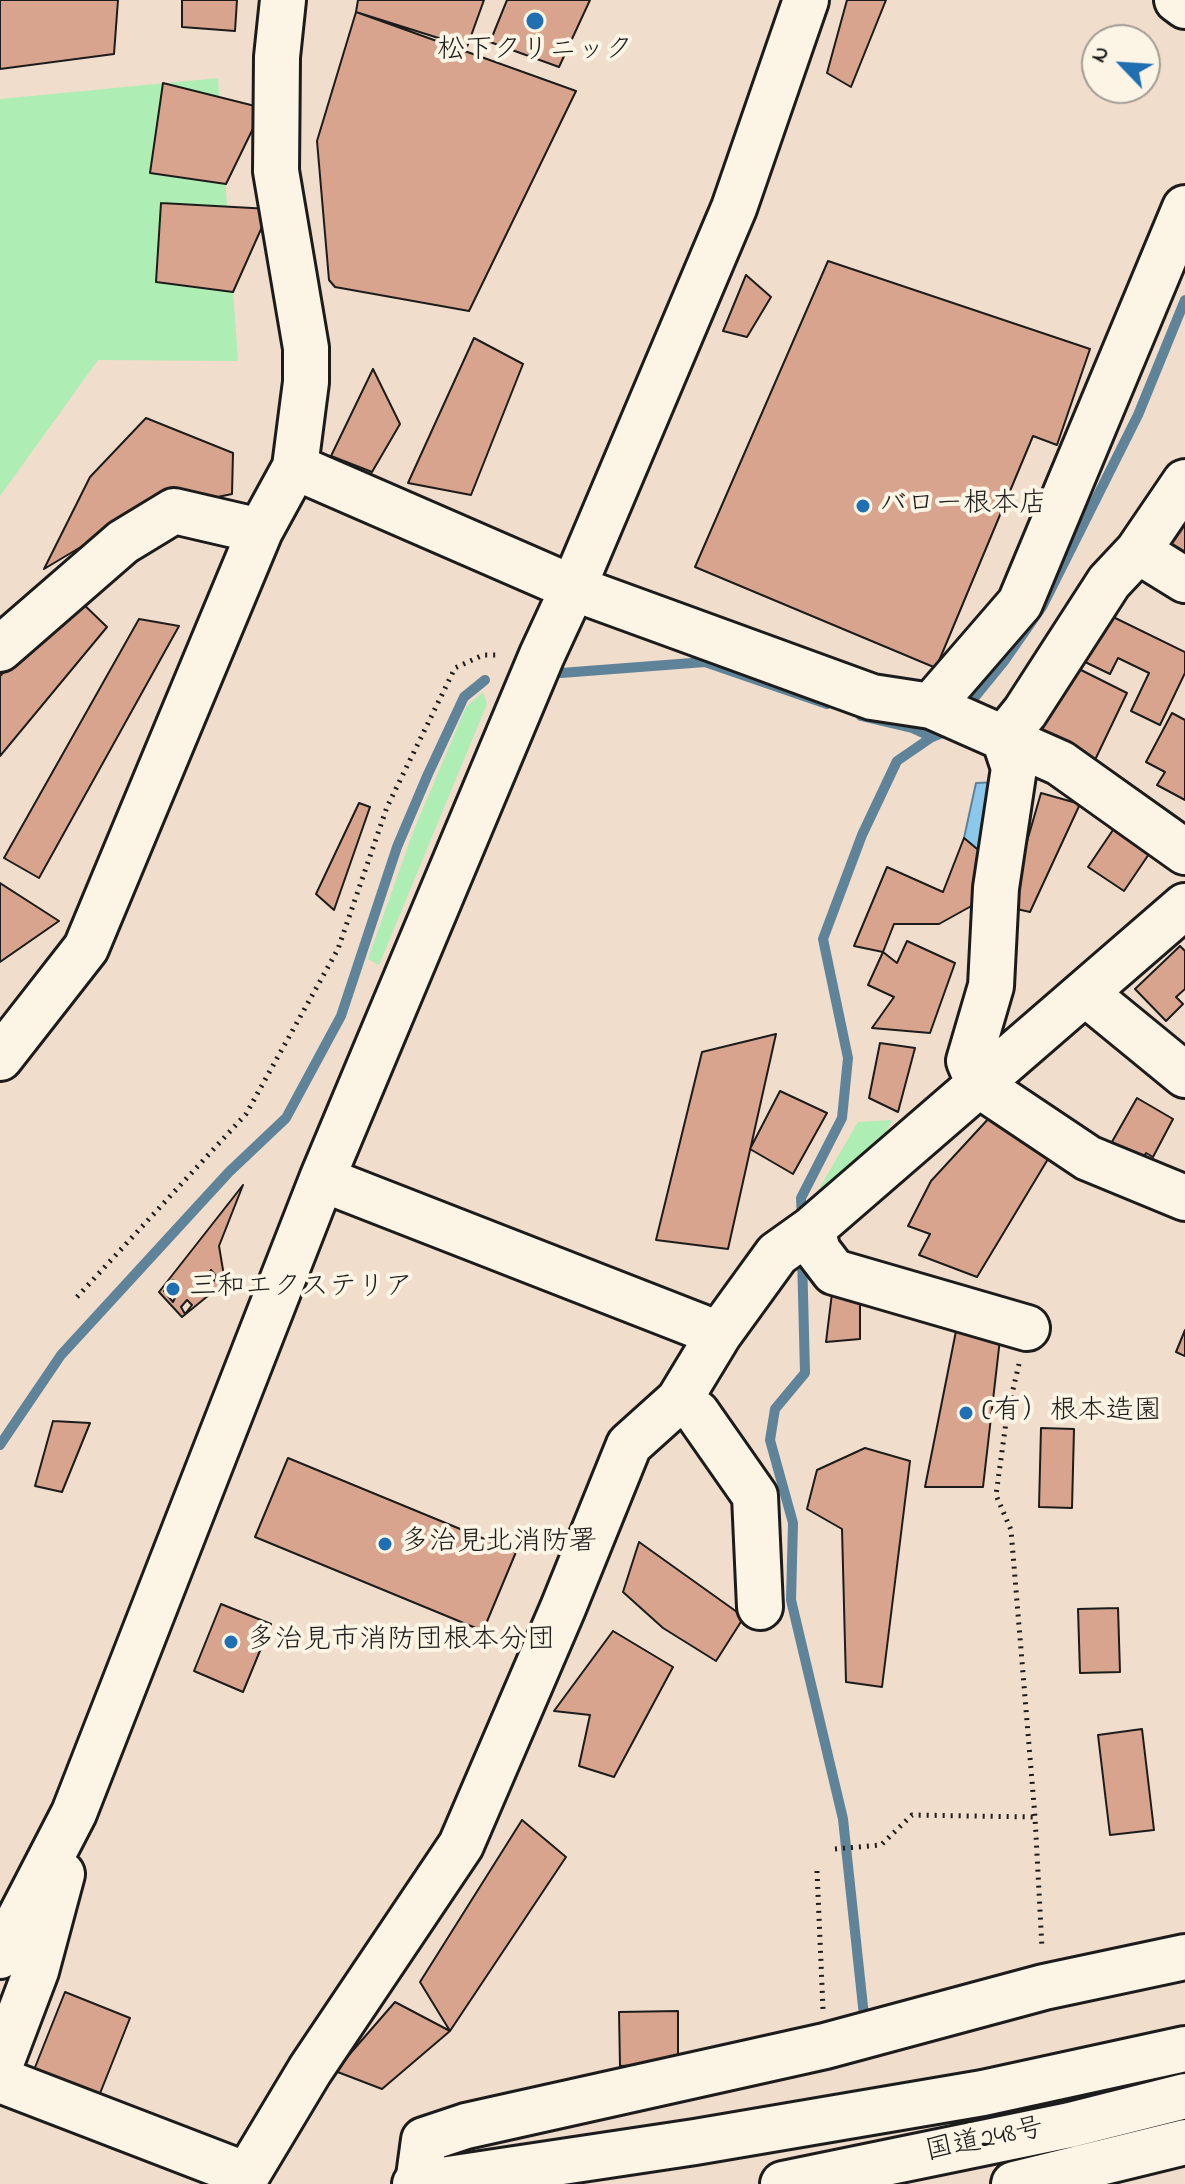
<!DOCTYPE html>
<html>
<head>
<meta charset="utf-8">
<style>
	body { margin:0 }
	#map { position:relative; width:1185px; height:2184px; overflow:hidden; background:#f1ddcb; font-family:"Indie Flower",sans-serif }
	canvas { display:block }
	.north { position:absolute; left:1081px; top:24px; width:80px; height:80px; box-sizing:border-box; background:#fcf5e5; border:2px solid #a29e95; border-radius:50%; rotate:295deg; font-size:22px; font-weight:700; line-height:32px; text-align:center; color:#1c1c1c }
	.north::after { content:''; display:block; margin:auto; width:28px; height:36px; background:#1f6fb2; clip-path:polygon(50% 0,100% 100%,50% 72%,0 100%) }
</style>
</head>
<body>
<div id="map">
<canvas width="1185" height="2184"></canvas>
<div class="north">N</div>
</div>
<script>
const context = document.querySelector('canvas').getContext('2d');
context.lineJoin = 'round';
function fill(path, color) { context.fillStyle = color; context.fill(path, 'evenodd'); }
const toPath = rows => new Path2D(rows.map(r => 'M' + r).join(''));
function strokePath(path, color, width, dash) { context.strokeStyle = color; context.lineWidth = width; context.lineCap = dash ? 'butt' : 'round'; context.setLineDash(dash || []); context.stroke(path); }
function drawText(font, color, halo, rows, align = 'center') {
  context.font = font + ' "Indie Flower","Klee One",sans-serif'; context.lineWidth = 8; context.setLineDash([]); context.textBaseline = 'middle'; context.strokeStyle = halo; context.fillStyle = color; for (const [text, x, y, turn = 0] of rows) {
    context.save(); context.translate(x, y); context.rotate((+turn || 0) * Math.PI / 180); context.textAlign = isNaN(turn) ? turn : align; if (halo) context.strokeText(text, 0, 0); context.fillText(text, 0, 0); context.restore();
  }
}
const green = toPath([
	[218,78,238,361,98,360,0,496,0,99],
	[483,692,487,704,379,965,368,959,413,832,466,707],
	[892,1120,881,1142,818,1203,819,1189,858,1122]
]);
const water = toPath([
	[999,782,989,859,964,838,976,783,999,782]
]);
const stream = toPath([
	[561,673,705,662,827,704],
	[965,709,1005,660,1042,607,1138,415,1185,300],
	[861,716,912,728,932,737,952,729],
	[802,1219,801,1198,842,1118,848,1058,823,939,862,835,897,761,932,737],
	[802,1255,805,1373,775,1409,770,1440,793,1523,791,1600,843,1819,864,2016],
	[0,1445,61,1355,229,1172,286,1118,341,1016,397,847,428,774,464,697,485,680]
]);
const building = toPath([
	[0,0,118,0,114,54,0,69,0,0],
	[182,0,237,0,235,31,182,27,182,0],
	[358,0,484,0,467,47,356,12,358,0],
	[507,0,590,0,559,67,490,42,507,0],
	[847,0,886,0,851,87,827,73,847,0],
	[356,12,576,91,469,311,335,287,329,280,317,141,356,12],
	[163,83,263,108,226,184,150,173,163,83],
	[161,203,270,209,233,292,156,282,161,203],
	[828,261,1090,349,1057,445,1033,436,936,668,695,567,828,261],
	[746,275,771,297,747,337,723,331,746,275],
	[474,338,523,364,471,495,408,483,474,338],
	[373,369,400,424,372,472,331,456,373,369],
	[146,418,233,453,232,494,136,514,44,569,90,477,146,418],
	[1185,516,1185,564,1165,555,1185,516],
	[77,598,107,627,0,756,0,676,77,598],
	[1107,614,1185,652,1185,673,1160,725,1131,711,1149,673,1118,658,1110,674,1083,661,1107,614],
	[139,619,179,626,39,878,4,858,139,619],
	[1069,664,1127,693,1094,762,1036,733,1069,664],
	[1172,713,1185,720,1185,800,1157,785,1165,772,1146,762,1172,713],
	[1041,793,1080,804,1030,912,1008,907,1041,793],
	[359,803,370,807,334,910,316,894,359,803],
	[1115,827,1151,851,1124,891,1088,867,1115,827],
	[964,838,989,859,984,899,939,924,894,924,883,952,854,946,887,867,943,892,964,838],
	[0,883,59,921,0,962,0,883],
	[907,941,955,963,930,1033,872,1028,894,997,868,985,883,952,897,963,907,941],
	[1180,946,1185,951,1185,989,1176,997,1183,1004,1166,1021,1135,989,1180,946],
	[776,1034,728,1249,656,1240,702,1052,776,1034],
	[880,1043,915,1048,898,1112,869,1098,880,1043],
	[780,1091,827,1113,793,1174,750,1149,780,1091],
	[1137,1098,1173,1119,1153,1157,1146,1153,1139,1167,1105,1154,1137,1098],
	[990,1117,1048,1159,977,1277,919,1255,930,1234,908,1226,931,1181,990,1117],
	[243,1185,219,1246,225,1282,182,1317,159,1292,243,1185],
	[211,1270,216,1276,210,1289,203,1284,211,1270],
	[173,1280,180,1287,173,1302,164,1291,173,1280],
	[833,1285,860,1289,860,1339,826,1342,833,1285],
	[187,1300,192,1305,185,1314,181,1307,187,1300],
	[1185,1330,1185,1356,1176,1352,1185,1330],
	[956,1331,1000,1339,983,1487,925,1487,956,1331],
	[53,1421,90,1423,62,1492,35,1486,53,1421],
	[1041,1428,1074,1429,1072,1508,1039,1507,1041,1428],
	[865,1448,910,1461,882,1687,846,1682,842,1529,807,1509,817,1470,865,1448],
	[288,1458,516,1552,483,1631,255,1537,288,1458],
	[639,1542,744,1617,716,1661,663,1628,623,1592,639,1542],
	[221,1604,271,1624,243,1692,194,1671,221,1604],
	[1118,1608,1120,1672,1080,1673,1078,1609,1118,1608],
	[613,1631,673,1667,614,1777,579,1766,590,1715,554,1711,613,1631],
	[1142,1729,1154,1830,1110,1835,1098,1735,1142,1729],
	[522,1820,566,1857,450,2031,420,1982,522,1820],
	[65,1992,130,2018,95,2106,30,2080,65,1992],
	[395,2002,450,2031,382,2089,335,2071,395,2002],
	[678,2011,678,2064,620,2066,619,2012,678,2011]
]);
const path = toPath([
	[77,1297,246,1114,338,949,387,807,455,668,483,655,501,655],
	[1019,1364,1007,1415,996,1495,1011,1530,1035,1817,1042,1948],
	[835,1849,881,1845,912,1815,1035,1817],
	[817,1871,823,2009]
]);
const minor = toPath([
	[1177,0,1185,6],
	[295,467,573,588,872,697,931,706,1060,763,1185,852],
	[1185,482,1138,551,1109,582,1025,712,1004,738,1014,768,996,888,991,986,969,1061,979,1085,1088,1158,1185,1198],
	[1138,551,1185,580],
	[0,649,123,542,174,511,260,531],
	[931,706,1020,603,1185,208],
	[1085,993,1185,1075],
	[0,1058,86,948,260,531,295,467,306,382,306,348,276,171,277,57,283,0],
	[322,1179,719,1334],
	[812,1229,818,1251,834,1272,1027,1328],
	[679,1400,697,1413,755,1496,760,1607],
	[0,1956,74,1813,322,1179,542,655,573,588,734,208,806,0],
	[0,2066,36,1971,62,1874],
	[0,2080,247,2175],
	[244,2184,247,2175,310,2070,461,1845,563,1608,629,1445,679,1400,719,1334,777,1254,812,1229,1185,906],
	[418,2184,424,2140,466,2126,825,2046,1044,1987,1185,1957]
]);
const highway = toPath([
	[415,2184,695,2142,983,2093,1185,2049],
	[783,2184,1070,2125,1185,2096],
	[1014,2184,1185,2142]
]);
const markers = [
	[535,21,10,"#1f6fb2"],
	[863,506,8,"#1f6fb2"],
	[173,1289,8,"#1f6fb2"],
	[966,1413,8,"#1f6fb2"],
	[385,1544,8,"#1f6fb2"],
	[231,1642,8,"#1f6fb2"]
];
const poiNames = [
	["松下クリニック",535,52,"center"],
	["バロー根本店",879,506],
	["三和エクステリア",189,1289],
	["(有）根本造園",982,1413],
	["多治見北消防署",401,1544],
	["多治見市消防団根本分団",247,1642]
];
const streetNames = [
	["国道248号",985,2142,-12]
];
fill(green, '#aeedb4');
fill(water, '#8bc8eb');
strokePath(water, '#5f8398', 2);
strokePath(stream, '#5f8398', 10);
fill(building, '#d8a48d');
strokePath(building, '#1c1c1c', 2);
strokePath(minor, '#1c1c1c', 50);
strokePath(highway, '#1c1c1c', 50);
strokePath(path, '#1c1c1c', 5, [2, 6]);
strokePath(minor, '#fcf5e5', 44);
strokePath(highway, '#fcf5e5', 44);
for (const [x, y, r, color] of markers) { const dot = new Path2D(); dot.arc(x, y, r, 0, 2 * Math.PI); context.fillStyle = color; context.fill(dot); strokePath(dot, '#fcf5e5', 3); }
drawText('28px', '#1c1c1c', '#fcf5e5', poiNames, 'left');
drawText('28px', '#1c1c1c', '#fcf5e5', streetNames);
</script>
</body>
</html>
